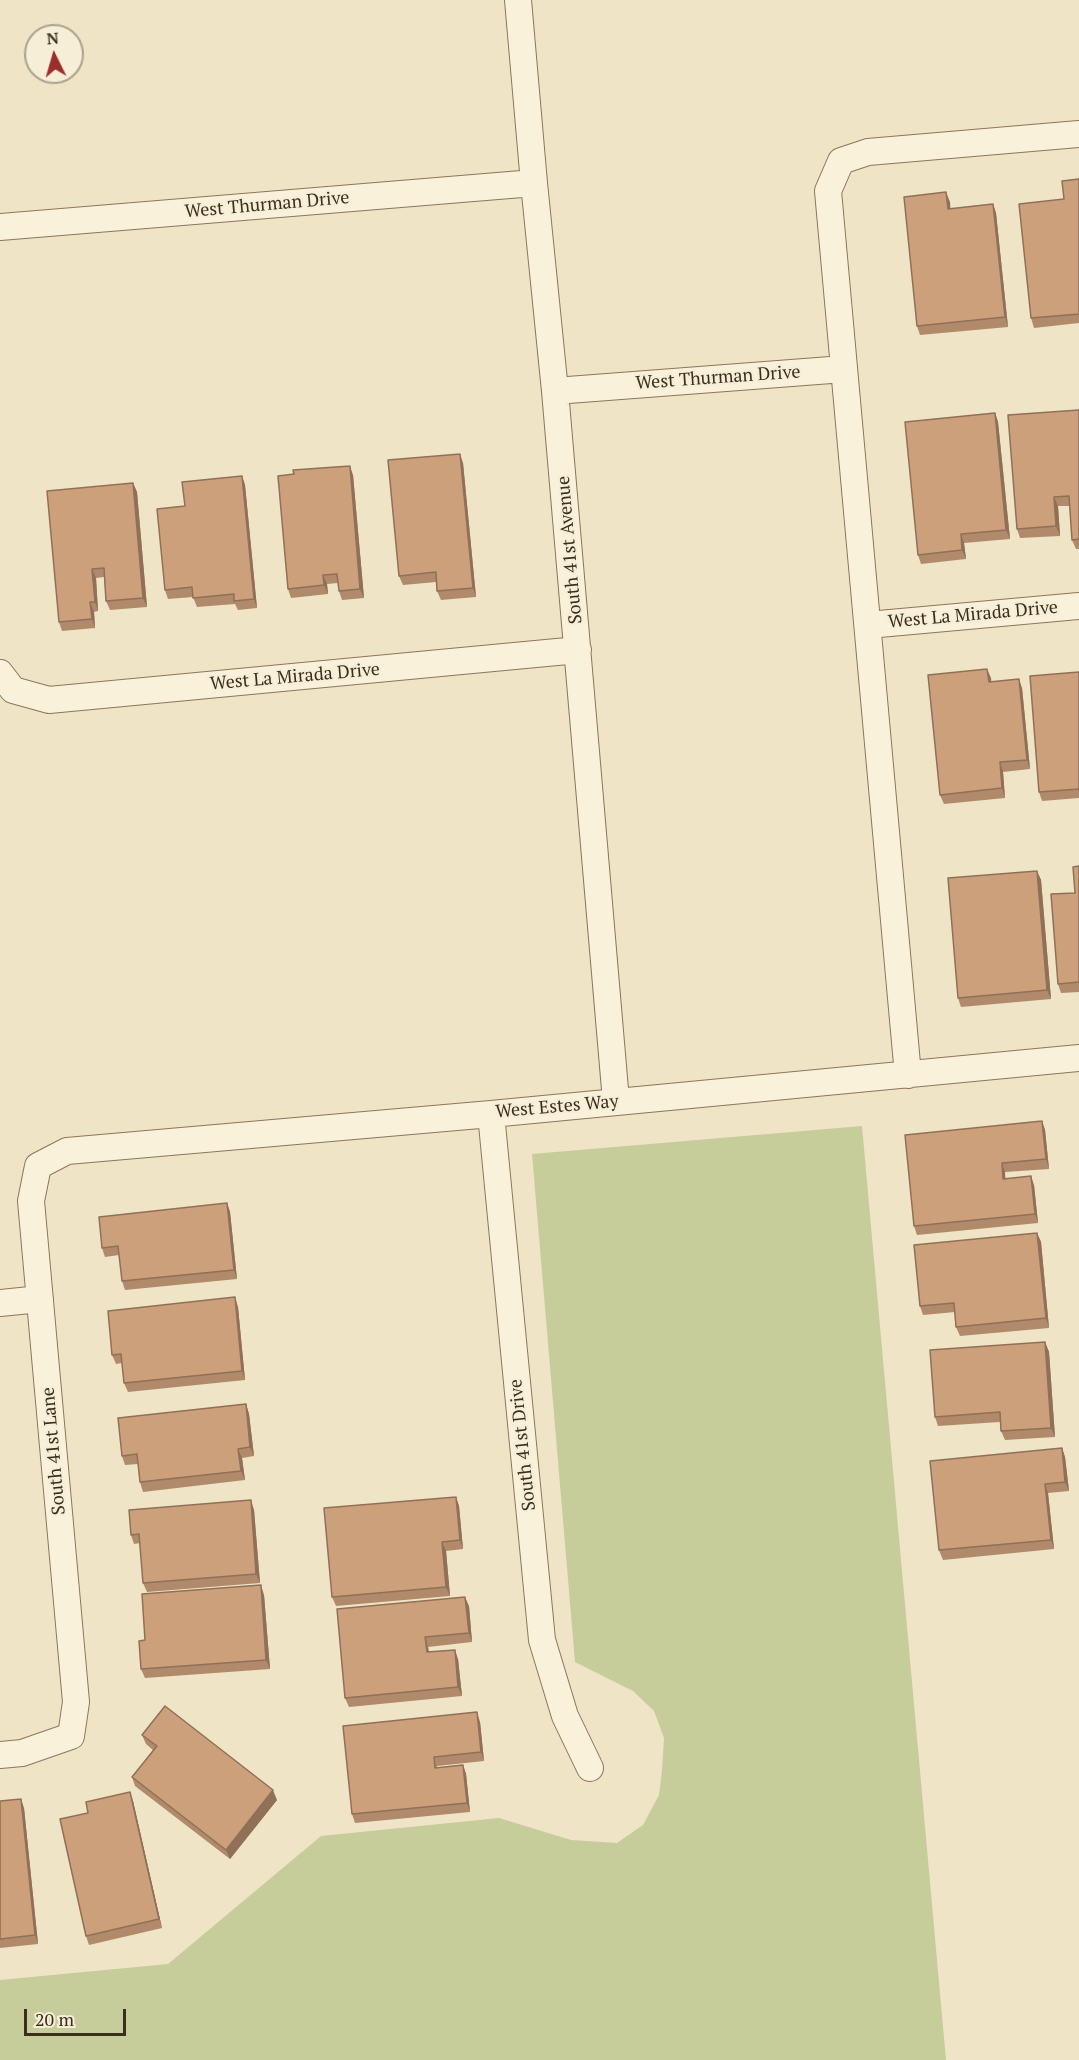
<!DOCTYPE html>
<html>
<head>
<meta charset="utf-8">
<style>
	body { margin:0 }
	#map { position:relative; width:1079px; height:2060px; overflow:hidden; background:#efe4c6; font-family:"PT Serif",serif }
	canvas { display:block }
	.north { position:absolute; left:24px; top:24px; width:60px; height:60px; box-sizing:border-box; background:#f6eed6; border:2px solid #aba18d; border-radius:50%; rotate:355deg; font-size:16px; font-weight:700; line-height:24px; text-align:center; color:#3b2e1f }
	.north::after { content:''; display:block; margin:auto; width:21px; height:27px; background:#9a2e2b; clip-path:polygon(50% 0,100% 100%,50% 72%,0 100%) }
	.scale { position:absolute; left:24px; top:2009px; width:102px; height:27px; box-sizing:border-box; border:3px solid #3b2e1f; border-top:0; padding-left:8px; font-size:18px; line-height:21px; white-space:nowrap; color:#3b2e1f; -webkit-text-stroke:4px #f6eed6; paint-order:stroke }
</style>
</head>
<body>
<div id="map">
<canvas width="1079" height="2060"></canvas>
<div class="north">N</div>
<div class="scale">20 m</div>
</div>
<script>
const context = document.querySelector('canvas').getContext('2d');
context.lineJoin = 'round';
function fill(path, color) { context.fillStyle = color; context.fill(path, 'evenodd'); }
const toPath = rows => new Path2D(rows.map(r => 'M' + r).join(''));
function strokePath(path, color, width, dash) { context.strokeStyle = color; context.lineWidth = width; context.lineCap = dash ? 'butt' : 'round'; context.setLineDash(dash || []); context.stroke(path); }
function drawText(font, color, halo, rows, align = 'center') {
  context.font = font + ' "PT Serif",serif'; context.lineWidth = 4.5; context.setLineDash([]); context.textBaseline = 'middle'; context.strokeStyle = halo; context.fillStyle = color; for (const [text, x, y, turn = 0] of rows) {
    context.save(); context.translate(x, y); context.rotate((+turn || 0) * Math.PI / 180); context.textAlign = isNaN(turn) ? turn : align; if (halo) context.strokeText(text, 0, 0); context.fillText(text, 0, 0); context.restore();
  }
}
const green = toPath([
	[862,1126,946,2060,0,2060,0,1980,168,1964,321,1836,499,1818,571,1840,617,1843,643,1825,659,1795,662,1770,664,1738,654,1711,633,1691,575,1662,532,1154]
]);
const street = toPath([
	[518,0,534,183,555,391,616,1101],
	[0,227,534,183],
	[555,391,844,369],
	[868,625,1079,606],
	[0,673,13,690,49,700,578,650],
	[908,1075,828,191,841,161,868,152,1079,134],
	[491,1114,542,1640,565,1716,590,1768],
	[0,1303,40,1299],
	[0,1755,22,1753,71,1736,76,1702,31,1201,38,1166,67,1151,491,1114,1079,1058]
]);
const wall = toPath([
	[1079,179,1079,323,1034,328,1031,318,1064,199],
	[950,202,950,209,993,204,996,213,1008,327,920,335,917,326],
	[1079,410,1079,549,1076,549,1072,540,1070,506,1058,506,1060,536,1020,538,1017,529],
	[995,413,998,422,1010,539,964,543,966,559,921,564,918,555],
	[463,463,476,597,441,600,437,591,436,582,403,585,399,576],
	[353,475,364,598,342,600,339,591,338,583,327,584,328,594,291,598,288,589],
	[242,476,245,485,257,608,238,610,235,604,197,607,193,597,168,599,165,590,185,506],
	[133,483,137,492,147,607,110,610,106,601,104,577,96,578,98,611,94,612,95,628,62,631,59,622],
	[987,669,991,682,1022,688,1030,769,1003,772,1005,798,944,804,940,795],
	[1079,672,1079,798,1042,801,1039,792],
	[1079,866,1079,992,1061,993,1058,984,1075,893],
	[1037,871,1041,880,1051,999,961,1007,958,998],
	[1042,1121,1045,1130,1049,1169,1005,1172,1005,1178,1034,1185,1038,1223,917,1235,914,1226],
	[227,1203,230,1212,237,1279,125,1290,122,1281,119,1255,105,1257,102,1248],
	[1037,1233,1041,1242,1049,1328,960,1336,956,1327,955,1312,923,1315,920,1306],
	[238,1307,245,1380,128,1392,124,1383,122,1363,116,1364,112,1355],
	[1045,1342,1049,1352,1055,1437,1005,1440,1001,1431,1000,1422,938,1426,935,1417],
	[246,1404,249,1414,254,1456,242,1458,245,1480,143,1492,140,1482,138,1464,125,1465,122,1456],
	[1062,1448,1065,1457,1069,1491,1048,1493,1054,1549,943,1560,939,1550],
	[456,1497,459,1506,463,1549,446,1551,450,1596,336,1606,332,1597],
	[254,1510,260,1583,147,1592,143,1583,140,1543,134,1544,131,1535],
	[264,1595,270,1669,145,1678,141,1669,145,1640],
	[469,1606,472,1642,428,1647,429,1652,458,1659,462,1696,349,1707,345,1698,337,1609],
	[480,1722,484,1761,437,1766,437,1768,463,1765,466,1774,470,1812,355,1823,352,1814],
	[142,1735,277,1800,230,1859,135,1786,132,1777,153,1750,146,1744],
	[0,1801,24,1808,38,1944,0,1948],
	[133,1801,162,1928,89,1945,86,1936,88,1813]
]);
const shadedWall = toPath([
	[946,192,950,202,951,218,948,209],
	[993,204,996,213,1008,327,1005,317],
	[995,413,998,422,1010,539,1006,530],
	[460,454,463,463,476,597,473,588],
	[350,466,353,475,364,598,360,589],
	[242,476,245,485,257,608,254,599],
	[133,483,137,492,147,607,143,598],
	[1054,497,1058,506,1060,536,1056,526],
	[961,534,964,543,966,559,962,550],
	[92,569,96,578,98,611,95,602],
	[323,575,327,584,328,594,324,585],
	[90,602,94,612,95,628,92,619],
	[987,669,991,678,992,691,989,682],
	[1019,679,1022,688,1030,769,1027,760],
	[1000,762,1003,772,1005,798,1002,788],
	[1037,871,1041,880,1051,999,1047,990],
	[1042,1121,1045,1130,1049,1169,1046,1159],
	[1002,1163,1005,1172,1006,1188,1003,1179],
	[1031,1176,1034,1185,1038,1223,1035,1214],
	[227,1203,230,1212,237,1279,234,1270],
	[1037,1233,1041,1242,1049,1328,1046,1318],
	[235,1297,238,1307,245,1380,242,1371],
	[1045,1342,1049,1352,1055,1437,1051,1428],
	[246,1404,249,1414,254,1456,250,1447],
	[1062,1448,1065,1457,1069,1491,1065,1482],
	[238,1449,242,1458,245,1480,241,1471],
	[1045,1484,1048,1493,1054,1549,1051,1540],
	[456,1497,459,1506,463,1549,460,1540],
	[251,1500,254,1510,260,1583,256,1574],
	[442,1542,446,1551,450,1596,446,1587],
	[261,1585,264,1595,270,1669,266,1660],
	[465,1597,469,1606,472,1642,469,1633],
	[425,1637,428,1647,430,1661,427,1652],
	[455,1650,458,1659,462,1696,458,1687],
	[477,1712,480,1722,484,1761,481,1752],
	[463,1765,466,1774,470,1812,467,1803],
	[273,1790,277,1800,230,1859,226,1850],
	[130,1792,133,1801,162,1928,159,1919],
	[21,1799,24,1808,38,1944,35,1935]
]);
const building = toPath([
	[1079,179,1079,314,1031,318,1019,204,1064,199,1062,181,1079,179],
	[946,192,948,209,993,204,1005,317,917,326,904,197,946,192],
	[1079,410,1079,539,1072,540,1069,496,1054,497,1056,526,1017,529,1008,415,1079,410],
	[995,413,1006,530,961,534,962,550,918,555,905,422,995,413],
	[460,454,473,588,437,591,436,572,399,576,388,460,460,454],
	[350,466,360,589,339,591,337,574,323,575,324,585,288,589,278,476,294,474,293,470,350,466],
	[242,476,254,599,234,601,234,594,193,598,192,587,165,590,157,509,185,506,182,482,242,476],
	[133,483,143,598,106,601,104,568,92,569,95,602,90,602,92,619,59,622,47,491,133,483],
	[987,669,989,682,1019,679,1027,760,1000,762,1002,788,940,795,928,675,987,669],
	[1079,672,1079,789,1039,792,1030,676,1079,672],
	[1079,866,1079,982,1058,984,1051,894,1075,893,1073,867,1079,866],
	[1037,871,1047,990,958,998,948,878,1037,871],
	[1042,1121,1046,1159,1002,1163,1003,1179,1031,1176,1035,1214,914,1226,905,1135,1042,1121],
	[227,1203,234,1270,122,1281,118,1246,102,1248,99,1217,227,1203],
	[1037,1233,1046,1318,956,1327,954,1303,920,1306,914,1245,1037,1233],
	[235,1297,242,1371,124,1383,121,1354,112,1355,108,1311,235,1297],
	[1045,1342,1051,1428,1001,1431,1000,1412,935,1417,930,1350,1045,1342],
	[246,1404,250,1447,238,1449,241,1471,140,1482,137,1454,122,1456,118,1418,246,1404],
	[1062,1448,1065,1482,1045,1484,1051,1540,939,1550,930,1461,1062,1448],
	[456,1497,460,1540,442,1542,446,1587,332,1597,324,1508,456,1497],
	[251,1500,256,1574,143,1583,139,1534,131,1535,129,1510,251,1500],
	[261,1585,266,1660,141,1669,139,1641,145,1640,142,1594,261,1585],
	[465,1597,469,1633,425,1637,427,1652,455,1650,458,1687,345,1698,337,1609,465,1597],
	[165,1706,273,1790,226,1850,132,1777,157,1746,142,1735,165,1706],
	[477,1712,481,1752,434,1757,435,1768,463,1765,467,1803,352,1814,343,1726,477,1712],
	[130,1792,159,1919,86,1936,60,1819,88,1813,86,1802,130,1792],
	[21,1799,35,1935,0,1939,0,1801,21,1799]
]);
const streetNames = [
	["West Thurman Drive",267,205,-5],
	["West Thurman Drive",718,378,-4],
	["South 41st Avenue",570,550,-95],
	["West La Mirada Drive",973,615,-5],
	["West La Mirada Drive",295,677,-5],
	["West Estes Way",557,1107,-5],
	["South 41st Drive",523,1445,-96],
	["South 41st Lane",54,1451,-95]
];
fill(green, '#c6cd9a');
strokePath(street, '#8b765c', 28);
strokePath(street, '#f9f1da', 26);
fill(wall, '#b08a6b');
fill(shadedWall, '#907057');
fill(building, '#cda07c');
strokePath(building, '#907057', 1.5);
drawText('18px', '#3b2e1f', '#f6eed6', streetNames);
</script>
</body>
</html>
